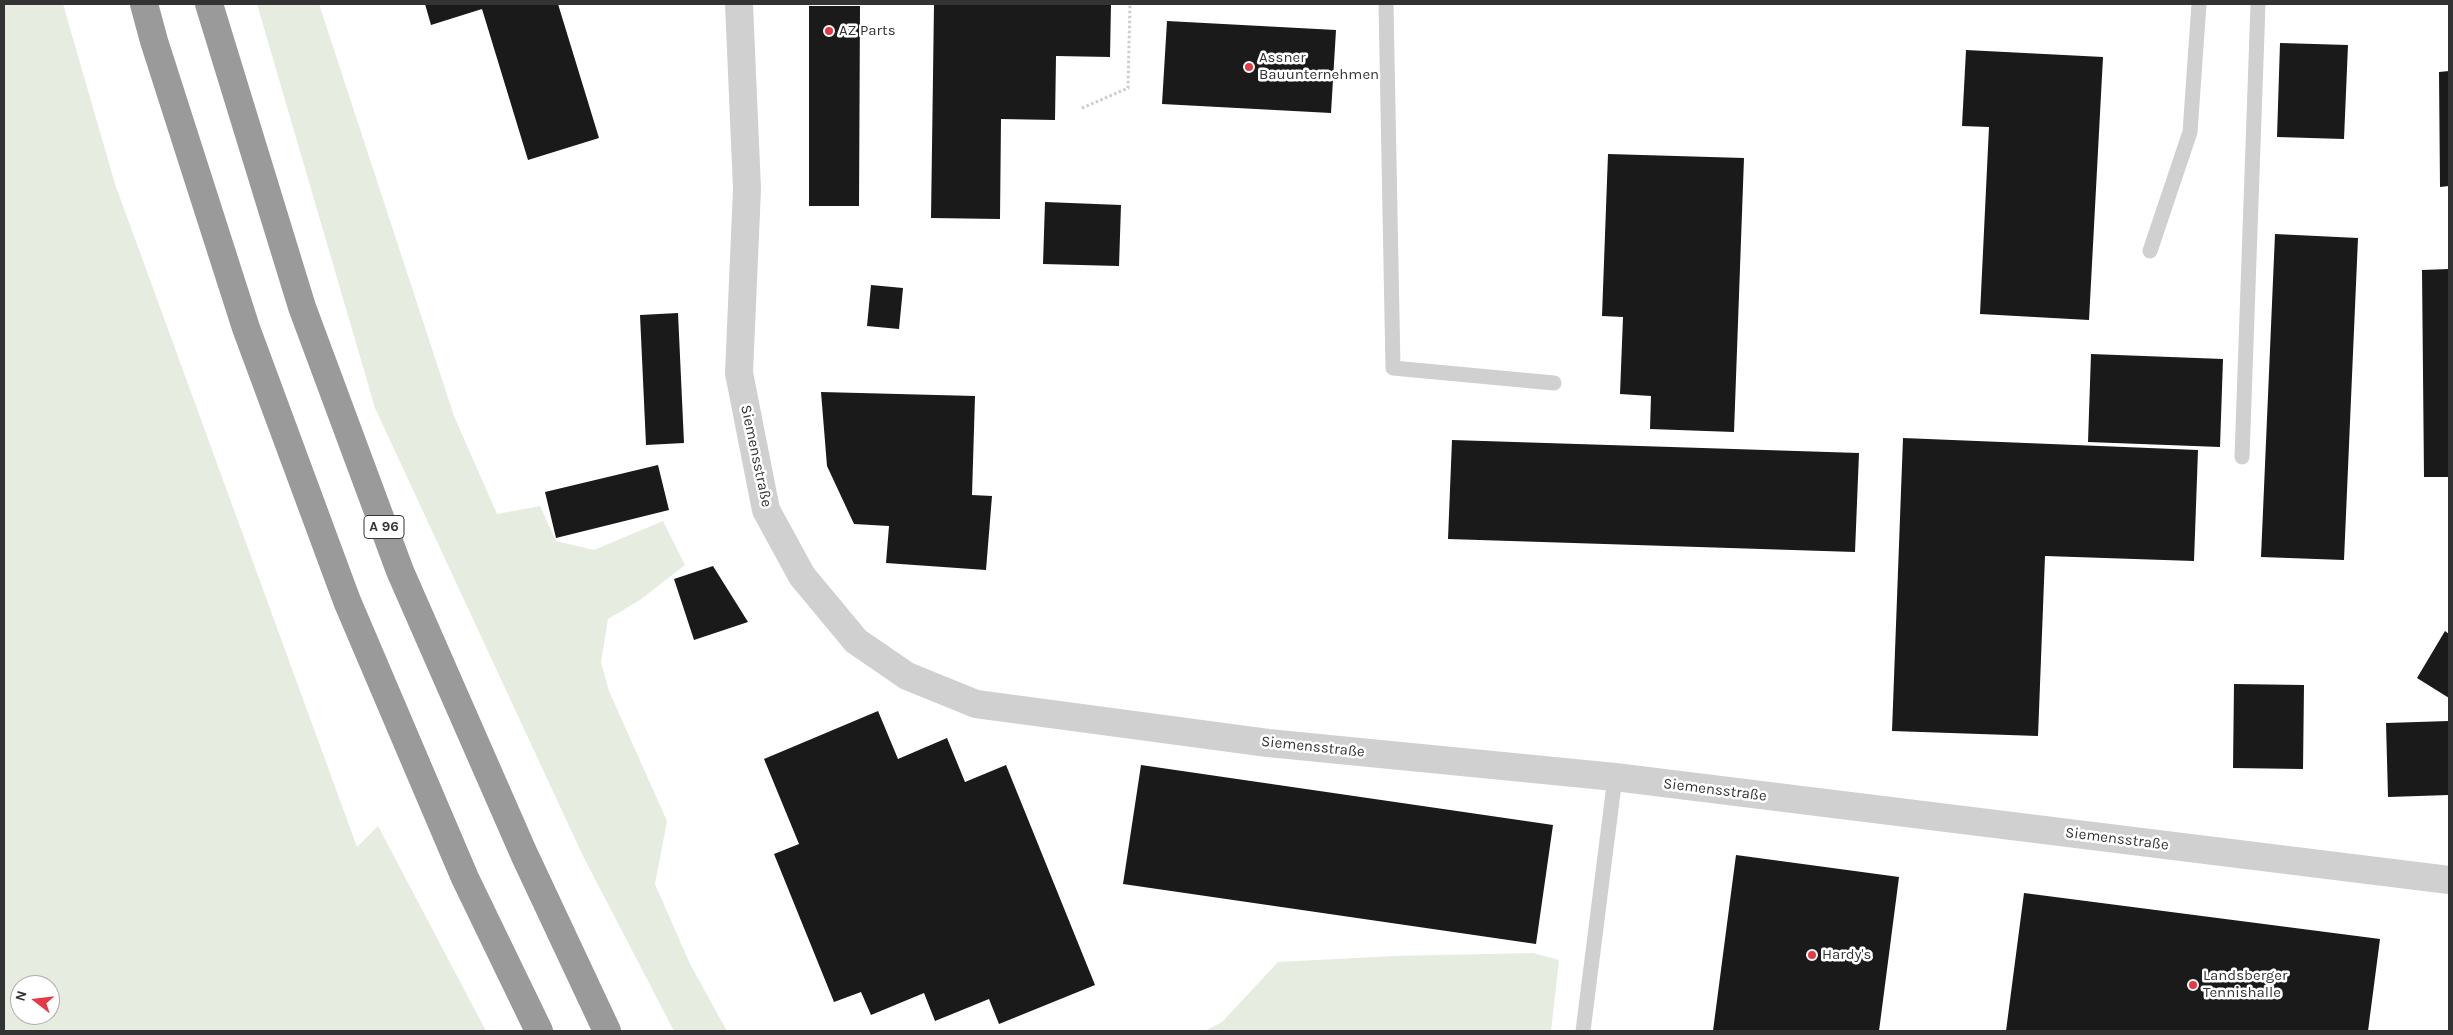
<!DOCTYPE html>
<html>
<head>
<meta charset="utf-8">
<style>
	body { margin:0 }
	#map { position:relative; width:2453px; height:1035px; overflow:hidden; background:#fff; font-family:Karla,sans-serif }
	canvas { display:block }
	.frame { position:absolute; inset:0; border:5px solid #333; pointer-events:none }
	.north { position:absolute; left:10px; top:975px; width:50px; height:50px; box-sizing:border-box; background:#fff; border:1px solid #adadad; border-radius:50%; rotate:286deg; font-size:14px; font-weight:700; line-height:20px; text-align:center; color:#333 }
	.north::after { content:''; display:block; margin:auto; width:18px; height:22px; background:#e63946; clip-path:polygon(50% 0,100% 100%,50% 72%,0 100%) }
</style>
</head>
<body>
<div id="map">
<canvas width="2453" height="1035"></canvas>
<div class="frame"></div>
<div class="north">N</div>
</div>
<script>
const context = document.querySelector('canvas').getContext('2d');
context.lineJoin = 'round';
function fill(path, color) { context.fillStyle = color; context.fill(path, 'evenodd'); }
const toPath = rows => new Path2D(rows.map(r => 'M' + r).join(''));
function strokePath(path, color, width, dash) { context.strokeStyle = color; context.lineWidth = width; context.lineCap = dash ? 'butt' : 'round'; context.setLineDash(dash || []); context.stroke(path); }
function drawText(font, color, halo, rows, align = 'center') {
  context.font = font + ' Karla,sans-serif'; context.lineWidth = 5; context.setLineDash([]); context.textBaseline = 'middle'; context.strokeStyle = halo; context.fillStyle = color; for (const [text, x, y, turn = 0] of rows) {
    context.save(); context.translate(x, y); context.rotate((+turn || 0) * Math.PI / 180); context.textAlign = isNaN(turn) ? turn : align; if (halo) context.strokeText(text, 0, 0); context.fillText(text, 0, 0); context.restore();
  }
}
const green = toPath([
	[4,4,63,4,115,184,357,847,378,826,486,1031,4,1031],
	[20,985,50,985,50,1015,20,1015],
	[257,4,319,4,454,416,497,514,540,506,556,541,594,550,663,521,685,565,640,600,608,619,601,662,609,691,667,821,655,884,690,964,727,1031,674,1031,583,856,375,408],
	[1533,953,1559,960,1551,1031,1205,1031,1222,1022,1278,962,1394,956]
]);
const building = toPath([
	[425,4,558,4,599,138,528,160,482,9,431,25],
	[934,4,1111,4,1110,57,1056,56,1055,120,1001,119,1000,219,931,218],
	[809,6,860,6,859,206,809,206],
	[1167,21,1336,30,1331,113,1162,104],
	[2280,43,2348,45,2344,139,2277,137],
	[1966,50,2103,57,2089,320,1980,314,1989,127,1962,126],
	[2449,71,2449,186,2440,187,2439,72],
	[1608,154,1744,158,1734,432,1650,429,1651,396,1620,394,1623,317,1602,316],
	[1045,202,1121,205,1119,266,1043,264],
	[2275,234,2358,238,2344,560,2261,557],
	[2449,269,2449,477,2424,477,2422,270],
	[871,285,903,288,899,329,867,326],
	[678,313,684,443,646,445,640,315],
	[2091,354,2223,359,2220,447,2088,442],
	[821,392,975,396,972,495,992,496,986,570,886,563,889,526,854,524,827,466],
	[1903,438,2198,450,2194,561,2045,556,2038,736,1892,731],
	[1452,440,1859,453,1855,552,1448,539],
	[658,465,669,510,556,538,545,492],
	[713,566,748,622,694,640,674,579],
	[2445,631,2449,634,2449,698,2417,678],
	[2234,684,2304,685,2303,769,2233,768],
	[878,711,898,759,947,738,965,782,1006,765,1095,985,999,1024,989,999,935,1021,924,993,871,1015,861,992,834,1002,774,854,799,844,764,759],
	[2449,721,2449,795,2388,797,2386,723],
	[1141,765,1553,825,1536,944,1123,884],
	[1736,855,1899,877,1879,1031,1713,1031],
	[2024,893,2380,939,2368,1031,2006,1031]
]);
const path = toPath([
	[1082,108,1128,88,1130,4]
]);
const service = toPath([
	[1386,4,1393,368,1554,383],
	[2150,251,2190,132,2199,4],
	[2242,457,2258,4],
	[1583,1031,1615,777]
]);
const minor = toPath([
	[739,4,747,189,739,373,766,510,802,576,856,641,907,676,976,704,1268,743,1615,777,2449,880]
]);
const motorway = toPath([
	[144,4,154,41,246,328,347,601,465,878,539,1031],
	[209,4,302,307,400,571,524,854,607,1031]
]);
const markers = [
	[829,31,5,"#e63946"],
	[1249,67,5,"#e63946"],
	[1812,955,5,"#e63946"],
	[2193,985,5,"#e63946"]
];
const shields = [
	[384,527,40]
];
const shieldNames = [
	["A 96",384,527]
];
const poiNames = [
	["AZ Parts",839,31],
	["Assner",1259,58],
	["Bauunternehmen",1259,75],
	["Hardy's",1822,955],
	["Landsberger",2203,976],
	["Tennishalle",2203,993]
];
const streetNames = [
	["Siemensstraße",756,456,78],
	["Siemensstraße",1313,747,6],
	["Siemensstraße",1715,790,7],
	["Siemensstraße",2117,839,7]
];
fill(green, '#e6ecdf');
fill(building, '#1a1a1a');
strokePath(path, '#cdcdcd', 3, [2.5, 2.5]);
strokePath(service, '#d0d0d0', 15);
strokePath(minor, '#d0d0d0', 28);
strokePath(motorway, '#9a9a9a', 28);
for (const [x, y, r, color] of markers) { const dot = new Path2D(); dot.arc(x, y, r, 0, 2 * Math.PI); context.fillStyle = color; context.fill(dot); strokePath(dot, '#fff', 2); }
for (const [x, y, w] of shields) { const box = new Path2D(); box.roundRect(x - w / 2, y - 11.5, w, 23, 4); context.fillStyle = '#fff'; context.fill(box); strokePath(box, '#333', 1); }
drawText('bold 14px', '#333', null, shieldNames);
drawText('15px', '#333', '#fff', poiNames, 'left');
drawText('15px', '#333', '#fff', streetNames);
</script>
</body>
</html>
